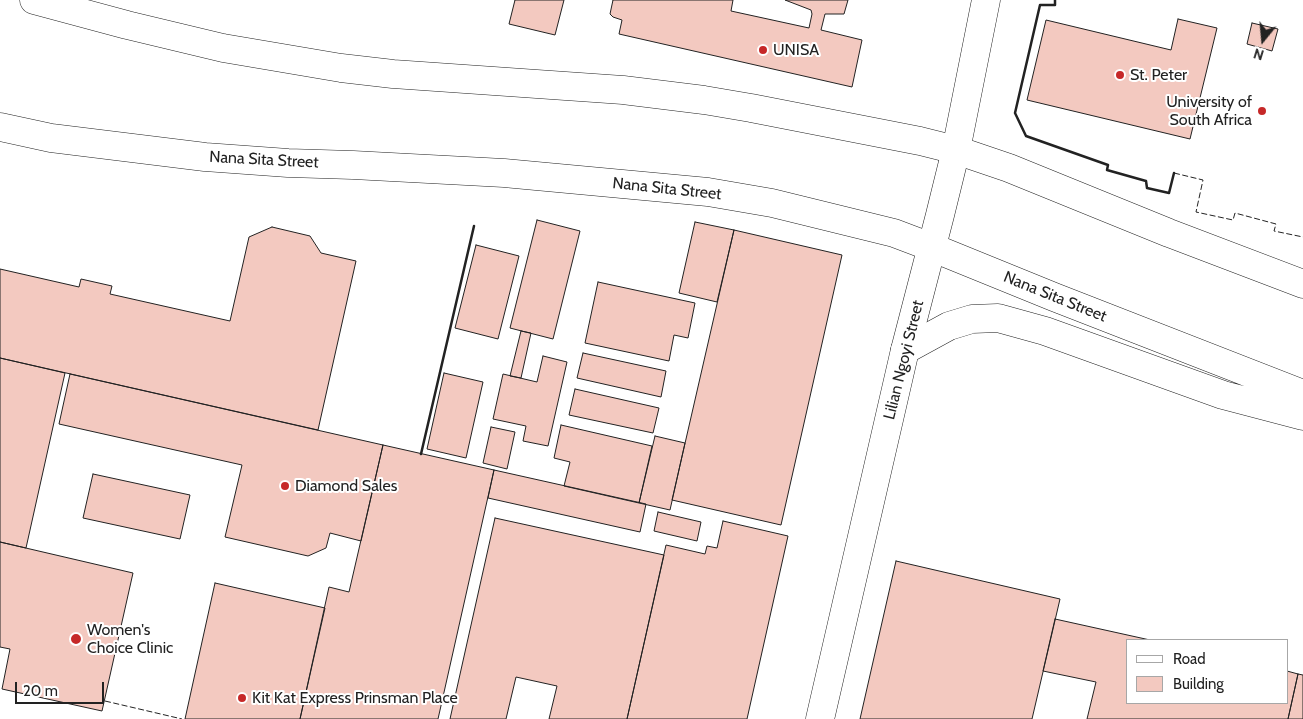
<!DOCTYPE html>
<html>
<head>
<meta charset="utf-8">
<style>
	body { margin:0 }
	#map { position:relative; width:1303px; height:719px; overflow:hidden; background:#fff; font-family:Cabin,sans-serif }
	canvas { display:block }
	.legend { position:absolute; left:1126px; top:639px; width:162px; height:65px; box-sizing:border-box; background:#fff; border:1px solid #a7a7a7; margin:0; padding:6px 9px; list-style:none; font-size:15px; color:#222 }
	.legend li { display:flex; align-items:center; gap:10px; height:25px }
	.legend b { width:25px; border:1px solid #a7a7a7 }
	.north { position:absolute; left:1238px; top:15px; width:50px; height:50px; -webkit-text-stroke:4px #fff; paint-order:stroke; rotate:197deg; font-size:14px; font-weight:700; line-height:20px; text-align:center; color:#222 }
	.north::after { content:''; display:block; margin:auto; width:18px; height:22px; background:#222; clip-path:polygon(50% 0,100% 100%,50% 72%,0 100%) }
	.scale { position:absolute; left:15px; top:682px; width:89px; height:22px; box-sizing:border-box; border:2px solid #222; border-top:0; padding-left:6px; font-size:15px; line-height:18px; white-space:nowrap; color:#222; -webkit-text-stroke:4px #fff; paint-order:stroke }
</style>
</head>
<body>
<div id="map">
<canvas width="1303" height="719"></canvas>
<ul class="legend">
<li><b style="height:6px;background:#fff"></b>Road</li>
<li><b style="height:14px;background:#f3c9c0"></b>Building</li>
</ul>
<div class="north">N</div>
<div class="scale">20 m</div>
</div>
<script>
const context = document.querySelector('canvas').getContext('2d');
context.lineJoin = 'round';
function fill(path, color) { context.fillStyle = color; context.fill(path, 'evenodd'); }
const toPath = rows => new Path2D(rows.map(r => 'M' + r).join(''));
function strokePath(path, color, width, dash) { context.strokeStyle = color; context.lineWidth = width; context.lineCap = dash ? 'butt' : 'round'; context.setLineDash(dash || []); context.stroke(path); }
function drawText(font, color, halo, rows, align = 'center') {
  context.font = font + ' Cabin,sans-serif'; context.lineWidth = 4; context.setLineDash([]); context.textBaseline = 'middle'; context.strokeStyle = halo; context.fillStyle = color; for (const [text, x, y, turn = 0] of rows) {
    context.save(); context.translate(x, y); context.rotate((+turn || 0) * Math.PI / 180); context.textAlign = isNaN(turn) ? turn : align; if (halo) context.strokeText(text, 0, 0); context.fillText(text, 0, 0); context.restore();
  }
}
const building = toPath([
	[515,0,564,0,555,35,509,24,515,0],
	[613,0,733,0,731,11,809,28,812,14,811,10,785,0,848,0,844,14,825,14,821,30,862,40,852,87,619,34,622,20,613,17,610,14,613,0],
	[1178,19,1217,28,1190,139,1027,100,1046,20,1171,50,1178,19],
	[1252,23,1278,29,1272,51,1247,44,1252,23],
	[537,220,580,231,553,339,510,328,537,220],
	[695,222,734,230,717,302,679,293,695,222],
	[272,227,310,236,321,253,356,261,318,430,0,358,0,269,79,287,81,279,112,286,110,294,230,321,249,237,272,227],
	[734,230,842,255,781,525,672,500,734,230],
	[476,245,519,256,498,339,455,328,476,245],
	[598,282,695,303,688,338,674,335,669,361,585,343,598,282],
	[521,331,531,333,521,378,510,376,521,331],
	[583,353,666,371,661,397,577,378,583,353],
	[543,356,567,362,548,446,523,441,526,426,493,419,503,374,537,382,543,356],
	[0,358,65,373,26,548,0,542,0,358],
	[444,373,483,382,466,458,427,449,444,373],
	[70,374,383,445,361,541,330,533,326,548,308,556,225,537,242,465,59,424,70,374],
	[575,389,659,408,653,433,569,415,575,389],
	[561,425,652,446,639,503,564,486,570,462,554,458,561,425],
	[491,427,515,432,507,469,483,463,491,427],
	[655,436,685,443,670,510,639,503,655,436],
	[383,445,494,470,438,719,300,719,329,587,349,592,383,445],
	[494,470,646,504,640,532,488,498,494,470],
	[93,474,190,495,180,539,83,518,93,474],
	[658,512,701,522,697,541,654,531,658,512],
	[495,518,664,555,627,719,549,719,557,686,516,677,506,719,450,719,495,518],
	[723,521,788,536,747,719,627,719,666,545,705,554,707,546,717,548,723,521],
	[0,542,133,573,102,711,2,689,10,649,0,647,0,542],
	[896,561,1060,599,1032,719,860,719,896,561],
	[215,583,325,608,300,719,185,719,215,583],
	[1055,619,1150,640,1127,640,1127,703,1287,703,1287,671,1298,674,1288,719,1087,719,1096,682,1043,671,1055,619],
	[1298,674,1303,675,1303,719,1288,719,1298,674]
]);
const minor = toPath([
	[820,719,905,350,940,215,956,150,986,0]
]);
const major = toPath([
	[34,0,127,25,223,48,341,68,393,74,623,90,704,100,751,108,920,141,956,150,1009,168,1169,233,1303,284],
	[0,127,51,138,205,157,288,163,353,165,504,173,708,192,772,203,894,233,931,247,1054,297,1303,394],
	[905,350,949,326,972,319,998,318,1045,331,1223,395,1303,416]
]);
const fence = toPath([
	[1174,173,1203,180,1196,212,1233,220,1235,213,1276,224,1274,231,1303,237],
	[105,701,182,719]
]);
const wall = toPath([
	[1055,0,1055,5,1040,5,1015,113,1026,136,1108,165,1107,170,1146,181,1147,188,1169,193,1174,173],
	[421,454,474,226]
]);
const markers = [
	[763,50,5,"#c62828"],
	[1120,75,5,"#c62828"],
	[1262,111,5,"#c62828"],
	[285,486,5,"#c62828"],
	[76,639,6,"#c62828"],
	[242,698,5,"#c62828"]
];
const poiNames = [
	["UNISA",773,50],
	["St. Peter",1130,75],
	["University of",1252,102,"right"],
	["South Africa",1252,120,"right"],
	["Diamond Sales",295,486],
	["Women's",87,630],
	["Choice Clinic",87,648],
	["Kit Kat Express Prinsman Place",252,698]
];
const streetNames = [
	["Nana Sita Street",264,160,3],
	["Nana Sita Street",667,189,6],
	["Nana Sita Street",1055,297,22],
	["Lilian Ngoyi Street",904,360,-76]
];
fill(building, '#f3c9c0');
strokePath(building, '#222', 1);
strokePath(minor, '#222', 29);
strokePath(major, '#222', 29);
strokePath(minor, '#fff', 28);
strokePath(major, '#fff', 28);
strokePath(fence, '#222', 1, [6, 2.5]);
strokePath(wall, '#222', 2.5);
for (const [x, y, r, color] of markers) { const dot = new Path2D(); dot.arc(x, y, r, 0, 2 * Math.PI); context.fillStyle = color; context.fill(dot); strokePath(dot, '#fff', 2); }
drawText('16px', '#222', '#fff', poiNames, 'left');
drawText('16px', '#222', '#fff', streetNames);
</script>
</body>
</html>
